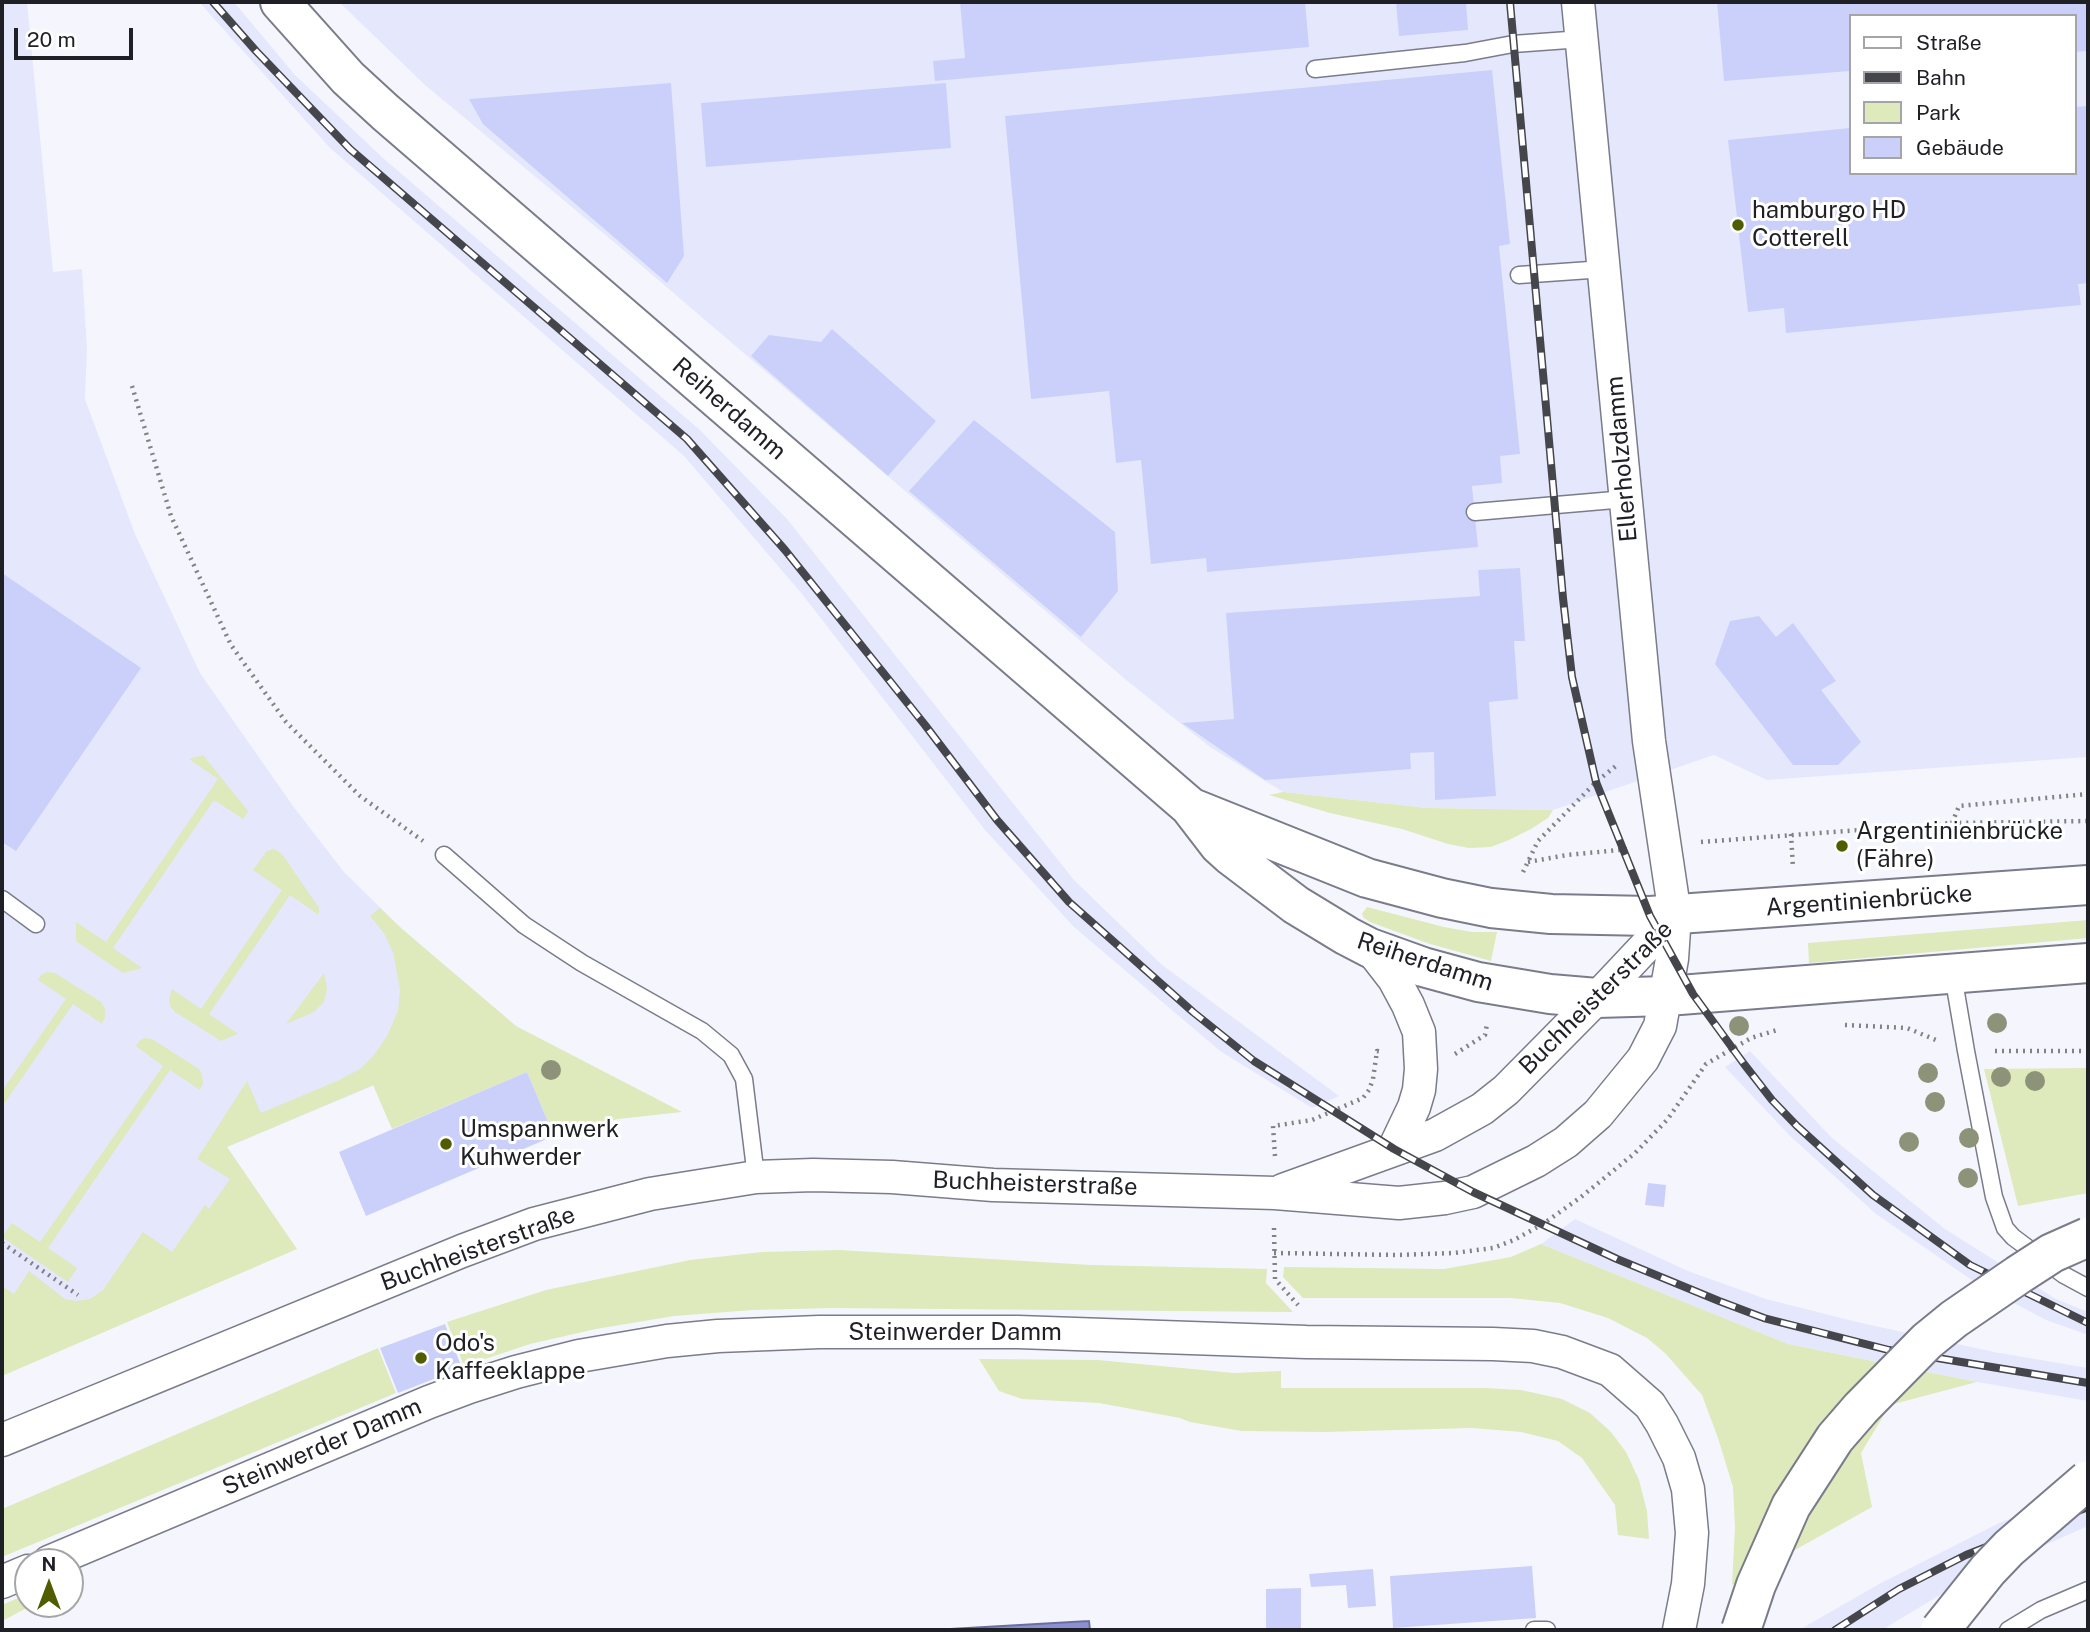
<!DOCTYPE html>
<html>
<head>
<meta charset="utf-8">
<style>
	body { margin:0 }
	#map { position:relative; width:2090px; height:1632px; overflow:hidden; background:#f5f6fd; font-family:"Public Sans",sans-serif }
	canvas { display:block }
	.frame { position:absolute; inset:0; border:4px solid #1f1f26; pointer-events:none }
	.legend { position:absolute; left:1849px; top:14px; width:228px; height:161px; box-sizing:border-box; background:#fff; border:2px solid #a5a5a8; margin:0; padding:9px 12px; list-style:none; font-size:21px; color:#1f1f26 }
	.legend li { display:flex; align-items:center; gap:14px; height:35px }
	.legend b { width:35px; border:2px solid #a5a5a8 }
	.north { position:absolute; left:14px; top:1548px; width:70px; height:70px; box-sizing:border-box; background:#fff; border:2px solid #a5a5a8; border-radius:50%; rotate:0deg; font-size:19px; font-weight:700; line-height:28px; text-align:center; color:#1f1f26 }
	.north::after { content:''; display:block; margin:auto; width:24px; height:32px; background:#4f5d00; clip-path:polygon(50% 0,100% 100%,50% 72%,0 100%) }
	.scale { position:absolute; left:14px; top:28px; width:119px; height:32px; box-sizing:border-box; border:4px solid #1f1f26; border-top:0; padding-left:9px; font-size:21px; line-height:24px; white-space:nowrap; color:#1f1f26; -webkit-text-stroke:5px #fff; paint-order:stroke }
</style>
</head>
<body>
<div id="map">
<canvas width="2090" height="1632"></canvas>
<div class="frame"></div>
<ul class="legend">
<li><b style="height:9px;background:#fff"></b>Straße</li>
<li><b style="height:9px;background:#45454c"></b>Bahn</li>
<li><b style="height:19px;background:#dee9bc"></b>Park</li>
<li><b style="height:19px;background:#cbd0fa"></b>Gebäude</li>
</ul>
<div class="north">N</div>
<div class="scale">20 m</div>
</div>
<script>
const context = document.querySelector('canvas').getContext('2d');
context.lineJoin = 'round';
function fill(path, color) { context.fillStyle = color; context.fill(path, 'evenodd'); }
const toPath = rows => new Path2D(rows.map(r => 'M' + r).join(''));
function strokePath(path, color, width, dash) { context.strokeStyle = color; context.lineWidth = width; context.lineCap = dash ? 'butt' : 'round'; context.setLineDash(dash || []); context.stroke(path); }
function drawText(font, color, halo, rows, align = 'center') {
  context.font = font + ' "Public Sans",sans-serif'; context.lineWidth = 6; context.setLineDash([]); context.textBaseline = 'middle'; context.strokeStyle = halo; context.fillStyle = color; for (const [text, x, y, turn = 0] of rows) {
    context.save(); context.translate(x, y); context.rotate((+turn || 0) * Math.PI / 180); context.textAlign = isNaN(turn) ? turn : align; if (halo) context.strokeText(text, 0, 0); context.fillText(text, 0, 0); context.restore();
  }
}
const built = toPath([
	[2,2,27,2,53,272,82,269,87,348,85,399,135,534,200,673,293,806,344,872,402,929,516,1026,227,1147,280,1225,2,1341],
	[199,2,234,2,295,75,383,158,700,430,787,519,1074,880,1161,964,1339,1096,1312,1108,1220,1051,1074,927,985,830,802,594,684,456,330,148],
	[339,2,2088,2,2088,757,1767,780,1714,755,1553,810,1427,808,1283,792,1210,747,1125,679,615,243,425,85],
	[1850,16,2074,16,2074,173,1850,173],
	[1750,1051,1832,1138,1945,1229,2056,1299,2088,1312,2088,1335,2046,1320,1976,1283,1876,1214,1789,1135,1725,1067],
	[1575,1219,1688,1271,1766,1299,1857,1322,1994,1352,2088,1368,2088,1401,1977,1382,1788,1344,1541,1244],
	[2088,1488,2088,1526,1960,1583,1882,1630,1799,1630,1879,1584,1999,1523]
]);
const green = toPath([
	[203,755,248,811,243,819,214,800,113,948,142,968,123,973,76,941,76,922,106,942,218,779,189,759],
	[1283,792,1427,808,1553,810,1548,818,1531,829,1509,840,1491,847,1469,848,1448,844,1402,829,1330,813,1269,795],
	[274,849,282,854,319,908,319,915,290,895,209,1014,238,1034,221,1041,175,1012,170,1006,169,999,172,989,201,1009,282,890,253,870,267,851],
	[1367,907,1444,927,1472,932,1497,932,1491,961,1427,943,1370,922,1364,918,1362,914],
	[380,908,402,929,516,1026,682,1112,618,1119,554,1136,527,1072,392,1129,373,1085,227,1147,297,1249,2,1376,2,1320,4,1318,4,1313,2,1305,2,1286,14,1294,29,1271,65,1299,76,1301,90,1299,103,1290,143,1232,172,1252,205,1205,209,1209,230,1179,197,1159,247,1081,261,1113,337,1081,360,1069,374,1055,387,1036,398,1011,400,989,393,952,384,933,370,916],
	[2088,920,2088,938,1809,963,1808,943],
	[47,972,55,973,101,1002,105,1009,105,1017,102,1024,73,1004,2,1107,2,1091,66,999,38,980,41,975],
	[324,973,327,989,324,1002,314,1012,286,1024],
	[145,1038,152,1039,199,1069,202,1075,203,1083,200,1090,170,1070,48,1248,77,1268,68,1282,2,1237,12,1223,40,1242,163,1066,136,1046,139,1041],
	[2088,1068,2088,1193,2018,1206,1984,1069],
	[1541,1244,1788,1344,1977,1382,1890,1405,1861,1453,1872,1507,1732,1585,1735,1527,1733,1487,1718,1438,1702,1395,1665,1353,1647,1338,1608,1318,1560,1303,1511,1298,1303,1298,1283,1277,1284,1267,1444,1269,1511,1257],
	[839,1250,1091,1265,1267,1269,1266,1283,1293,1312,832,1308,753,1310,674,1316,596,1329,530,1344,464,1366,447,1322,546,1290,690,1260,762,1252],
	[378,1348,396,1393,2,1557,2,1509],
	[979,1359,1098,1360,1234,1373,1281,1371,1281,1388,1484,1388,1521,1390,1562,1399,1590,1413,1611,1432,1626,1452,1639,1480,1647,1511,1649,1539,1618,1535,1615,1505,1582,1458,1558,1441,1521,1432,1472,1428,1324,1432,1242,1431,1190,1422,1180,1418,1099,1403,1022,1399,999,1391],
	[25,1595,27,1608,2,1621,2,1605]
]);
const water = toPath([
	[1089,1621,1090,1630,933,1630,1089,1621]
]);
const building = toPath([
	[960,2,1305,2,1309,47,935,81,933,61,965,58],
	[1396,2,1466,2,1468,30,1399,36],
	[1717,2,2088,2,2088,51,2074,52,2074,16,1850,16,1850,71,1724,81],
	[1492,70,1510,244,1499,246,1520,454,1500,456,1502,483,1472,486,1478,547,1207,572,1206,558,1151,564,1141,460,1116,463,1109,391,1031,399,1005,116],
	[671,83,684,256,667,283,483,124,469,99],
	[946,83,951,148,706,167,701,103],
	[2088,106,2088,283,2078,284,2081,305,1786,333,1784,308,1748,312,1728,140,1850,128,1850,173,2074,173,2074,107],
	[832,329,936,421,888,476,751,356,769,335,821,342],
	[974,420,1115,532,1118,591,1081,637,909,491],
	[1520,568,1525,641,1514,641,1518,699,1489,702,1496,796,1435,800,1434,752,1410,753,1411,769,1265,780,1182,723,1234,719,1226,613,1480,596,1478,570],
	[2,573,141,668,16,851,2,842],
	[1759,616,1776,637,1793,623,1836,681,1821,690,1861,742,1838,765,1793,765,1715,664,1730,621],
	[527,1072,554,1136,366,1216,339,1152],
	[1648,1183,1666,1185,1664,1207,1645,1205],
	[445,1324,462,1368,398,1393,380,1348],
	[1532,1566,1536,1618,1393,1628,1390,1576],
	[1373,1569,1376,1606,1348,1608,1346,1585,1311,1587,1309,1574],
	[1301,1588,1301,1630,1266,1630,1266,1589]
]);
const path = toPath([
	[132,386,171,516,231,645,286,722,360,796,423,841],
	[1952,823,1959,806,2088,794],
	[1791,834,1793,868],
	[1701,842,1952,823,2088,821],
	[1528,862,1567,855,1630,849],
	[1523,872,1538,841,1596,782,1617,765],
	[1845,1025,1907,1028,1936,1040],
	[1995,1051,2088,1051],
	[1455,1054,1485,1035,1487,1024],
	[1275,1156,1273,1126,1312,1120,1363,1098,1369,1090,1373,1079,1377,1051,1383,1052],
	[1274,1228,1275,1279,1298,1305],
	[2,1243,78,1295],
	[1274,1253,1397,1255,1454,1253,1493,1248,1514,1240,1543,1224,1581,1197,1635,1153,1667,1120,1706,1064,1751,1038,1777,1030]
]);
const service = toPath([
	[1315,69,1465,53,1513,44,1582,39],
	[1519,275,1604,269],
	[1475,512,1626,499],
	[444,855,524,925,582,963,702,1031,731,1055,744,1079,756,1177],
	[2,899,36,924],
	[1953,975,1966,1051,1994,1197,2005,1228,2013,1237,2064,1275,2088,1288],
	[1534,1630,1547,1630],
	[2008,1630,2041,1610,2088,1590]
]);
const minor = toPath([
	[1370,948,1394,979,1408,1005,1419,1032,1421,1069,1419,1090,1414,1107,1394,1149],
	[1283,1190,1435,1135,1482,1109,1506,1090,1597,998,1675,915],
	[2,1440,462,1251,534,1224,650,1194,756,1177,813,1175,892,1177,993,1185,1275,1193,1399,1203,1445,1198,1473,1192,1536,1161,1566,1142,1598,1114,1643,1059,1660,1026,1672,959,1675,915,1649,741,1578,2],
	[49,1562,429,1402,469,1387,516,1372,579,1356,667,1341,718,1336,819,1332,1018,1332,1306,1342,1493,1344,1533,1346,1562,1352,1610,1370,1650,1405,1662,1424,1679,1458,1688,1489,1692,1533,1688,1584,1679,1630],
	[2,1582,28,1571]
]);
const tertiary = toPath([
	[280,2,348,78,385,112,1189,806,1219,845,1230,855,1296,905,1347,936,1370,948,1423,967,1478,982,1550,994,1597,998,1667,996,2088,963],
	[1192,808,1367,878,1442,898,1491,908,1551,914,1650,916,2088,885]
]);
const rail = toPath([
	[213,2,256,51,350,149,687,439,785,550,925,725,997,820,1069,902,1193,1012,1254,1061,1394,1149,1473,1192,1617,1259,1719,1301,1764,1318,1889,1350,2088,1383],
	[1510,2,1563,598,1572,677,1596,782,1650,916,1693,994,1744,1064,1772,1100,1797,1126,1873,1195,1970,1265,2088,1323],
	[1835,1630,1899,1589,1966,1555,2088,1507]
]);
const primaryBridge = toPath([
	[1741,1630,1756,1585,1791,1506,1835,1438,1861,1408,1927,1341,1954,1319,2018,1275,2052,1253,2088,1237],
	[1940,1630,1988,1570,2009,1548,2088,1480]
]);
const trees = [
	[1997,1023],
	[1739,1026],
	[551,1070],
	[1928,1073],
	[2001,1077],
	[2035,1081],
	[1935,1102],
	[1969,1138],
	[1909,1142],
	[1968,1178]
];
const markers = [
	[1738,225,7,"#4f5d00"],
	[1842,846,7,"#4f5d00"],
	[446,1144,7,"#4f5d00"],
	[421,1358,7,"#4f5d00"]
];
const poiNames = [
	["hamburgo HD",1752,211],
	["Cotterell",1752,239],
	["Argentinienbrücke",1856,832],
	["(Fähre)",1856,860],
	["Umspannwerk",460,1130],
	["Kuhwerder",460,1158],
	["Odo's",435,1344],
	["Kaffeeklappe",435,1372]
];
const streetNames = [
	["Reiherdamm",729,409,41],
	["Ellerholzdamm",1622,459,-95],
	["Argentinienbrücke",1869,901,-4],
	["Reiherdamm",1425,962,18],
	["Buchheisterstraße",1596,998,-45],
	["Buchheisterstraße",1035,1184,2],
	["Buchheisterstraße",478,1249,-20],
	["Steinwerder Damm",955,1333],
	["Steinwerder Damm",322,1447,-23]
];
fill(built, '#e5e8fc');
fill(green, '#dee9bc');
fill(water, '#8a90d1');
strokePath(water, '#6a6e9e', 2);
fill(building, '#cbd0fa');
strokePath(service, '#7a7c8b', 19);
strokePath(minor, '#7a7c8b', 35);
strokePath(tertiary, '#7a7c8b', 42);
strokePath(path, '#818188', 4.5, [2, 5]);
strokePath(service, '#fff', 16);
strokePath(minor, '#fff', 32);
strokePath(tertiary, '#fff', 38);
strokePath(rail, '#45454c', 8);
strokePath(rail, '#fff', 5, [16]);
strokePath(primaryBridge, '#7a7c8b', 42, []);
strokePath(primaryBridge, '#fff', 38);
context.fillStyle = '#8d9379';
for (const [x, y] of trees) { context.beginPath(); context.arc(x, y, 10, 0, 2 * Math.PI); context.fill(); }
for (const [x, y, r, color] of markers) { const dot = new Path2D(); dot.arc(x, y, r, 0, 2 * Math.PI); context.fillStyle = color; context.fill(dot); strokePath(dot, '#fff', 2.5); }
drawText('24px', '#1f1f26', '#fff', poiNames, 'left');
drawText('24px', '#1f1f26', '#fff', streetNames);
</script>
</body>
</html>
